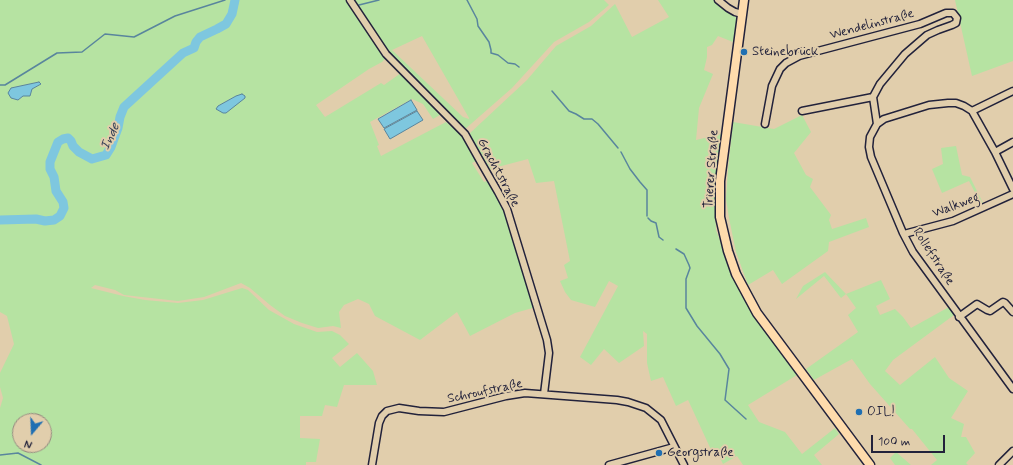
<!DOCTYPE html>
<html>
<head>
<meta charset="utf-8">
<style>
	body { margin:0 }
	#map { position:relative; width:1013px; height:465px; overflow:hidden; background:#e1ceac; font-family:Mynerve,sans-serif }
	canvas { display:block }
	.north { position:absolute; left:12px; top:413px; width:40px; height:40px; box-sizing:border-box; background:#e1ceac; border:1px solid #95897f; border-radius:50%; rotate:199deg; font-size:11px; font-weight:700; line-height:16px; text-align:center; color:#22223b }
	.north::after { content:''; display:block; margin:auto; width:14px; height:18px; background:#1f6fb2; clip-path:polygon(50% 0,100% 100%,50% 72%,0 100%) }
	.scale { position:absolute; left:871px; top:435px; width:74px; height:18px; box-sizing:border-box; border:2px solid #22223b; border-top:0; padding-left:5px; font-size:12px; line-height:14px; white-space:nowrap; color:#22223b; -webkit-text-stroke:3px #e1ceac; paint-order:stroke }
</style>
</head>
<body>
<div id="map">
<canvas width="1013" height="465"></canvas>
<div class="north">N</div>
<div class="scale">100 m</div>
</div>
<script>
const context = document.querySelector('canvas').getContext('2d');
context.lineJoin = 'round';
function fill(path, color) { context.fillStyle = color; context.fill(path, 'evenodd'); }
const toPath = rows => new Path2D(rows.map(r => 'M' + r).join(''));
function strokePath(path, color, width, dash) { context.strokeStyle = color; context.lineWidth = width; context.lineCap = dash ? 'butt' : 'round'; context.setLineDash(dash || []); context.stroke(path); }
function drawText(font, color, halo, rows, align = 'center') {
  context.font = font + ' Mynerve,sans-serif'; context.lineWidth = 4; context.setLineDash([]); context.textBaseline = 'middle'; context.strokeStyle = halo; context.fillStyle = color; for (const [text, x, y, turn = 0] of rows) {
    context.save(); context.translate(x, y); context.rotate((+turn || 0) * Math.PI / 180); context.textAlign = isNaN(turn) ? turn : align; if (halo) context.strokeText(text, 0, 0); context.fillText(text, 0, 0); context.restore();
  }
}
const green = toPath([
	[0,0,604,0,609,5,589,22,554,42,512,88,464,130,389,54,382,62,369,69,316,105,325,117,381,83,384,85,401,73,440,115,433,119,423,104,412,99,370,122,379,145,377,146,381,156,446,122,463,136,478,160,472,163,484,182,490,180,506,209,536,307,515,313,470,336,457,312,420,340,375,316,369,304,358,299,344,305,339,312,341,328,333,326,318,328,302,323,285,316,270,305,250,288,241,283,204,297,178,301,124,295,115,290,95,285,91,288,123,296,145,300,178,303,203,300,242,288,248,290,269,310,294,324,317,332,332,331,340,335,349,344,332,358,340,367,357,353,373,371,377,385,344,385,337,407,325,405,322,416,300,416,300,438,320,439,316,462,306,462,306,465,0,465,0,408,3,398,0,387,0,373,14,344,7,316,0,312],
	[422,36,469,118,469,119,463,117,392,50],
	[39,82,41,84,32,89,30,96,23,96,18,100,11,98,11,88],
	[236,96,230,110,226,113,218,106],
	[20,421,44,421,44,445,20,445],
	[658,0,714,0,737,18,733,42,718,36,712,45,707,47,707,57,704,70,713,74,699,108,696,140,721,134,715,202,716,230,736,283,756,318,797,375,748,405,759,422,785,432,802,454,835,428,839,434,814,455,822,465,743,465,737,456,723,464,717,452,713,454,689,402,688,400,676,406,663,377,651,381,647,363,647,334,643,331,644,346,619,363,604,349,591,365,580,357,618,286,609,281,595,307,571,300,565,292,560,281,568,278,564,265,570,261,554,181,536,183,528,159,490,169,469,134,527,80,556,46,591,26,615,4,632,37,669,17],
	[955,0,1013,0,1013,61,972,76],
	[802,115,811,132,794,153,806,175,813,179,810,187,831,215,829,220,832,229,866,218,869,227,829,242,828,251,782,284,773,270,748,285,736,252,729,218,726,199,728,169,733,122,774,129],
	[956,146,962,175,970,177,984,205,982,206,969,181,942,193,932,169,943,164,941,148],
	[825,272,846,294,881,280,890,299,876,306,880,315,895,309,903,317,911,328,949,307,954,315,893,360,885,371,900,385,935,357,949,378,968,391,951,418,964,424,961,437,966,437,975,453,966,463,968,465,931,465,937,460,912,429,910,429,870,384,852,359,814,380,806,369,858,332,848,315,856,308,846,294,841,298,824,276,796,299,803,286],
	[896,452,911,465,895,465,890,458]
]);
const water = toPath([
	[39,82,41,84,32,89,30,96,23,96,18,100,11,98,8,93,11,88,39,82],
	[242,94,245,96,245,98,226,113,223,113,216,109,218,106,236,96,242,94],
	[411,100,417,110,384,128,378,119,411,100],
	[417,111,423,120,390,139,384,129,417,111]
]);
const stream = toPath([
	[467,0,477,19,478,26,489,42,491,50,491,53,498,55,508,63,515,64,519,67],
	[359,5,379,0],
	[0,85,5,85,57,53,82,52,105,34,134,37,175,16,225,0],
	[552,91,569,111,576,114,584,119,592,119,598,124,618,148],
	[621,152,630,169,640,182,647,190,647,216],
	[648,218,651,221,656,223,659,237,663,240],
	[676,249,684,254,689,265,690,268,686,279,686,308,697,326,720,354,729,369,725,400,746,419],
	[0,455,18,453,41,465]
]);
const river = toPath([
	[0,220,36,219,45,221,54,220,60,216,64,208,63,202,56,191,54,177,50,169,50,162,58,142,63,139,68,138,71,141,73,146,79,152,92,159,106,155,111,147,118,128,120,117,124,107,183,53,194,48,196,42,200,37,217,29,226,24,232,14,235,0]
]);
const minor = toPath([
	[350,0,386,54,465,134,479,159,498,192,507,209,547,340,549,353,544,394],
	[718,0,728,8,735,12,742,14],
	[802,111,873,97],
	[972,111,1013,91],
	[765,124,772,86,780,69,786,63,799,56,920,24,946,13,953,13,957,18,956,23,952,25,938,30,927,35,905,54,880,84,873,97,877,124],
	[995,152,1013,142],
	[1013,189,995,152,972,111,964,106,956,103,948,103,929,105,884,119,877,124,870,137,869,147,871,157,903,233,913,252,1013,389],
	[904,234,953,221,1013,194],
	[959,317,977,304,987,310,990,311,1003,302,1005,303,1013,312],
	[372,465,379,423,382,416,387,411,399,408,419,411,444,412,506,396,525,393,617,400,628,402,646,408,661,420,684,465],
	[609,465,674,447],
	[999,465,1013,451]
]);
const major = toPath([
	[744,0,720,181,720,217,728,251,736,274,757,313,870,465]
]);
const markers = [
	[744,52,4,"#1f6fb2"],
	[859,412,4,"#1f6fb2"],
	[659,453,4,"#1f6fb2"]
];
const streetNames = [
	["Wendelinstraße",872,25,-15],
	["Trierer Straße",712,169,-86],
	["Grachtstraße",498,173,62],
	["Walkweg",956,206,-20],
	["Rollefstraße",933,257,57],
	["Schroufstraße",485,392,-12]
];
const poiNames = [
	["Steinebrück",752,52],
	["OIL!",867,412],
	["Georgstraße",667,453]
];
const waterNames = [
	["Inde",111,137,-65]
];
fill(green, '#b6e3a2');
fill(water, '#7ec7df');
strokePath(water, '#59859d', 1);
strokePath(stream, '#59859d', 1.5);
strokePath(river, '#7ec7df', 9);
strokePath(minor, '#22223b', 9);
strokePath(major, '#22223b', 11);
strokePath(minor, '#e1ceac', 6);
strokePath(major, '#fedbac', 8);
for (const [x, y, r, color] of markers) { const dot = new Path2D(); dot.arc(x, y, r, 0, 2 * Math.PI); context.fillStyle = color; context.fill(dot); strokePath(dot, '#e1ceac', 1.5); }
drawText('13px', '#22223b', '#e1ceac', streetNames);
drawText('13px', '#22223b', '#e1ceac', poiNames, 'left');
drawText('italic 14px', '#303b54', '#e1ceac', waterNames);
</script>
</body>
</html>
